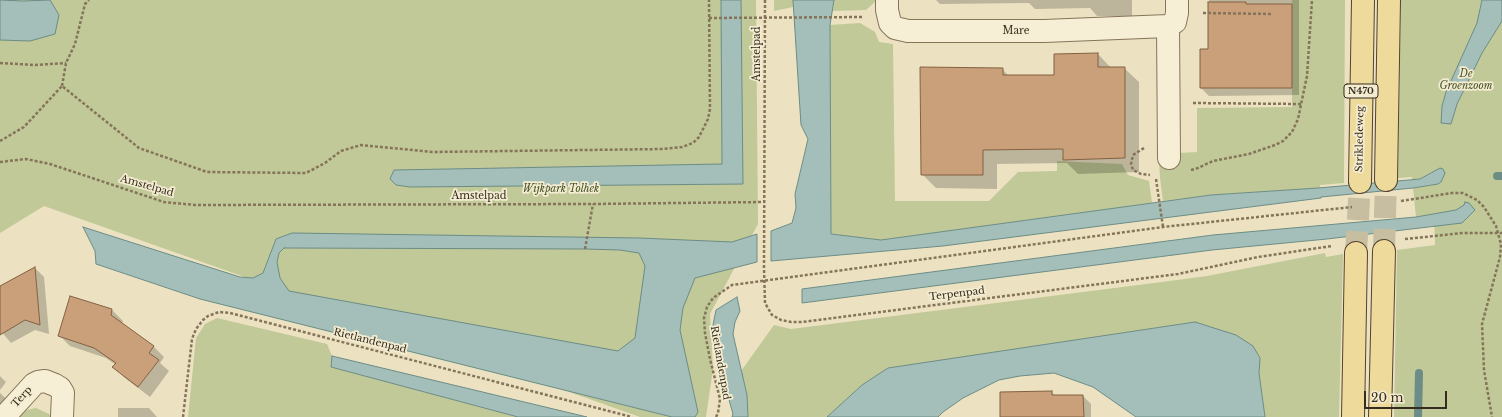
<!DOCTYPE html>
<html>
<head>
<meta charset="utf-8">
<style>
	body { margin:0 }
	#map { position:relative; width:1502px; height:417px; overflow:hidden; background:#ece2c2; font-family:"Libre Baskerville",serif }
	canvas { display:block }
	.scale { position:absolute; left:1364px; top:391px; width:83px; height:18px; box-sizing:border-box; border:2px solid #352b1e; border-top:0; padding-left:5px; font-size:12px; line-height:14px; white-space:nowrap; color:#352b1e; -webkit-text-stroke:3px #f4ecd1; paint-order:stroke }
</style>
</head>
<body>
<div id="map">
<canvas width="1502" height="417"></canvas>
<div class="scale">20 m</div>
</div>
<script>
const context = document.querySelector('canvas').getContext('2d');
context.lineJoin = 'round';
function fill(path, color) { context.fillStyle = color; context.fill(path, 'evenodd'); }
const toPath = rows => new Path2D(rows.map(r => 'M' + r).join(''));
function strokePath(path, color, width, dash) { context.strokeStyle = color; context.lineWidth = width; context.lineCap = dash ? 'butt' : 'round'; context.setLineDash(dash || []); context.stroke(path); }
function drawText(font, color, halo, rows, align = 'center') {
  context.font = font + ' "Libre Baskerville",serif'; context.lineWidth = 3.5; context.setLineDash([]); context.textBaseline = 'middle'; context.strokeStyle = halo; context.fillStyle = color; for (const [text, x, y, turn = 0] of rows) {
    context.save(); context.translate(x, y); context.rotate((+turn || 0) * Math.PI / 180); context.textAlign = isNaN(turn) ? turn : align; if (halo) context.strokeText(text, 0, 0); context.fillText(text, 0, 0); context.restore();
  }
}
const green = toPath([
	[0,0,756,0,758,224,710,314,713,369,706,417,640,417,44,206,0,233],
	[774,0,793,0,793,7,774,11],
	[834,0,875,0,876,1,866,10,833,11],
	[1292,0,1345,0,1344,183,1320,185,1320,187,1318,188,1211,195,1163,201,1160,178,1159,160,1179,153,1197,152,1197,108,1292,107],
	[1401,0,1502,0,1502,417,1394,417,1397,250,1435,245,1434,214,1416,217,1413,188,1433,185,1432,172,1420,179,1412,179,1412,177,1398,178],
	[860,23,875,32,879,42,893,44,895,201,989,201,1018,172,1057,171,1057,161,1122,164,1128,175,1149,181,1152,203,881,240,831,234,830,25],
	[1325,253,1326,257,1343,254,1339,417,1265,417,1259,373,1260,358,1195,322,888,368,862,385,827,417,748,417,747,395,741,371,774,325,791,329,1162,282,1207,276],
	[217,318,327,344,332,356,331,367,518,417,188,417,196,338,205,324],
	[36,408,49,414,51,417,20,417,26,410]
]);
const water = toPath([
	[0,0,23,1,50,0,59,15,55,34,30,41,0,40,0,0],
	[721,0,741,0,743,184,410,187,396,185,390,179,394,170,722,164,721,0],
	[793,0,834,0,830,25,831,234,881,240,1211,195,1318,188,1420,179,1440,168,1443,169,1445,173,1441,182,1438,184,1413,188,1321,197,1321,198,943,246,771,261,771,231,792,223,796,208,795,194,808,139,801,125,793,0],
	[1482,0,1502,0,1502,21,1482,53,1457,104,1451,124,1441,123,1442,106,1446,92,1477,23,1482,0],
	[1465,202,1469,203,1475,210,1462,223,1327,239,1212,250,802,303,802,289,1213,235,1416,217,1456,210,1464,205,1465,202],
	[83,227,240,277,253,278,263,273,276,239,292,233,639,238,732,242,757,234,757,262,695,278,683,308,680,330,698,412,695,417,672,417,200,299,96,264,95,251,83,227],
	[284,248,585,249,620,250,639,253,645,266,635,338,618,351,289,291,280,278,277,262,279,253,284,248],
	[737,297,740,311,735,322,733,334,747,395,748,417,732,417,733,414,711,335,716,310,737,297],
	[1195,322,1236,335,1253,346,1260,358,1259,373,1265,417,1136,417,1093,387,1054,373,1020,376,999,380,963,398,943,412,938,417,827,417,862,385,888,368,1195,322],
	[332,356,587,417,518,417,331,367,332,356]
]);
const shadow = toPath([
	[936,0,1132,0,1132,16,1097,16,1090,8,1035,9,1029,3,940,4],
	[1209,0,1299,0,1299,95,1209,96,1201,88,1201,50,1209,50],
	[1098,54,1111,68,1124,68,1139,82,1139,172,1078,174,1067,163,997,164,997,189,936,188,922,174,1002,69,1009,76,1055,76],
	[35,268,44,277,49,334,35,330,11,343,0,330,0,287],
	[71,297,112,310,123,321,122,324,154,347,164,357,160,363,169,371,150,397,125,378,114,367,116,365,106,358,70,346,59,335],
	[0,376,6,382,0,390],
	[1052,392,1055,396,1083,396,1091,404,1091,417,1001,417],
	[0,393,13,405,0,417],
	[118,408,149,408,157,417,118,417]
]);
const stream = toPath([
	[1497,176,1502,176],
	[1418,417,1419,373]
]);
const building = toPath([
	[1208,2,1246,2,1246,4,1292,4,1292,88,1200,88,1200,49,1208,49,1208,2],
	[1098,53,1098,67,1125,67,1125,158,1063,160,1063,149,983,150,983,175,921,175,920,67,1003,68,1003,75,1054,75,1054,54,1098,53],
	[35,267,40,325,25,320,0,335,0,286,35,267],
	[70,296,112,309,111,315,154,346,149,353,159,360,138,387,112,367,116,363,94,348,58,336,70,296],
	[1052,391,1052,395,1083,395,1084,417,1000,417,1000,392,1052,391]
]);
const majorTunnel = toPath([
	[1384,251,1386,180],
	[1356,253,1360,182]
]);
const path = toPath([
	[765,0,764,268,765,303,772,315,781,320,791,322,802,322,1178,274,1258,257,1332,246],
	[1203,13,1272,14],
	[709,18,864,17],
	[0,63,35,65,66,63],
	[62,86,66,63,75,44,85,4,89,0],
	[1193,103,1301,104],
	[0,141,24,127,62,86,139,148,207,172,306,173,325,163,341,151,361,145,432,152,663,149,682,147,693,143,699,137,708,119,710,109,709,0],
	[1144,148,1133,155,1131,164,1133,170,1141,174,1150,175],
	[0,162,26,159,50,164,164,202,195,205,593,204,764,202],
	[1191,170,1198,168,1213,161,1249,154,1275,145,1283,141,1292,132,1298,119,1307,76,1312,0],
	[1156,179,1163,227],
	[1401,201,1452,193,1463,193,1477,200,1484,207,1496,226,1501,244,1500,257,1482,324,1484,370,1492,417],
	[1405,239,1463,233,1502,233],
	[585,249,593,204],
	[183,417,192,339,196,329,203,320,208,316,219,312,230,313,632,417],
	[716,417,718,413,720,399,710,359,705,333,704,318,707,307,713,298,732,285,1163,227,1352,207]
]);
const minor = toPath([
	[887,0,887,10,890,23,895,28,908,31,1044,31,1168,26,1175,22,1177,13,1177,0],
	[1168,26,1169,158],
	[4,417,34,384,38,382,45,381,55,385,60,388,63,393,62,417]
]);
const major = toPath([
	[1386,180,1389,0],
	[1360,182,1363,0],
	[1353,417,1356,253],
	[1380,417,1384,251]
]);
const shields = [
	[1361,91,34]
];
const shieldNames = [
	["N470",1361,91]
];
const streetNames = [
	["Mare",1016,31],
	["Amstelpad",757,54,-90],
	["Strikledeweg",1360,139,-89],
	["Amstelpad",147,186,16],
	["Amstelpad",479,196],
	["Terpenpad",957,294,-7],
	["Rietlandenpad",370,341,14],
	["Rietlandenpad",720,363,80],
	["Terp",22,397,-48]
];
const parkNames = [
	["De",1466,74],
	["Groenzoom",1466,86],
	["Wijkpark Tolhek",561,189]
];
fill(green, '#c0c997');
fill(water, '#a4bfb9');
strokePath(water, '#6c8c86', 1);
fill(shadow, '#0003');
strokePath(stream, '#6c8c86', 8);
fill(building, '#c9a079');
strokePath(building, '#836041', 1);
strokePath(majorTunnel, '#c7bda1', 22, [22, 11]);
strokePath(minor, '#85745a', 24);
strokePath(major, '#53422e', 24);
strokePath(path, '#85745a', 2.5, [3, 2]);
strokePath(minor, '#f7efd5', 22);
strokePath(major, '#eeda9b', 22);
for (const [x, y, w] of shields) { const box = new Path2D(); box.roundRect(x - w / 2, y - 7, w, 14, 3); context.fillStyle = '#f4ecd1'; context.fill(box); strokePath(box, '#352b1e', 1); }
drawText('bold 9px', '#352b1e', null, shieldNames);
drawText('10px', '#352b1e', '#f4ecd1', streetNames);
drawText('italic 10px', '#435125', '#f4ecd1', parkNames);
</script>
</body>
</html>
